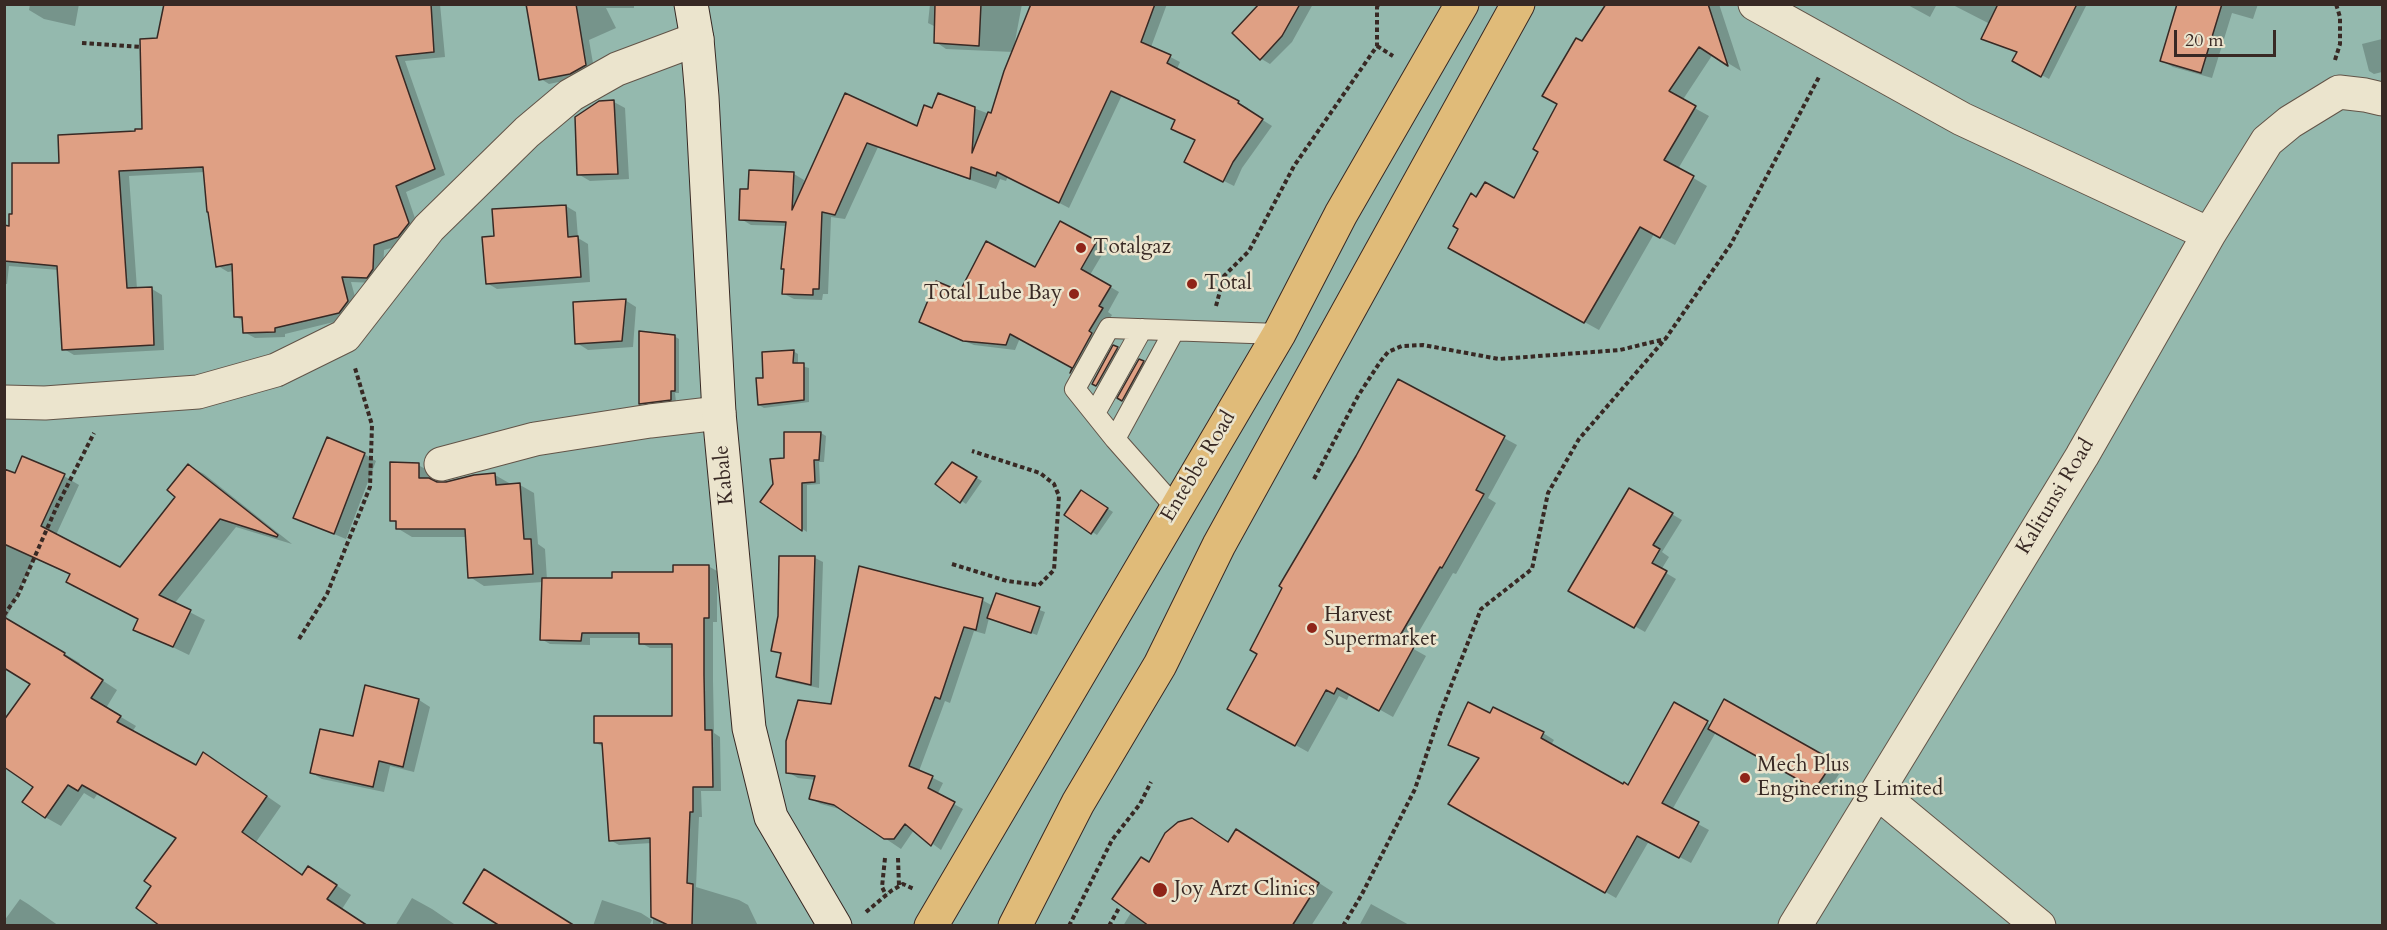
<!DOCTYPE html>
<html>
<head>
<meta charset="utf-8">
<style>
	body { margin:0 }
	#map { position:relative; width:2387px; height:930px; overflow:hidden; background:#e0d6b2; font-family:Cardo,serif }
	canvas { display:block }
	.frame { position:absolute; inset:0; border:6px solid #382924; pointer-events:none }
	.scale { position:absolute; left:2174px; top:30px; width:102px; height:27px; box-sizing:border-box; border:3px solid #382924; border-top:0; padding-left:8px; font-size:18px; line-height:21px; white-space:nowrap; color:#382924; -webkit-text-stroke:4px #ebe4cd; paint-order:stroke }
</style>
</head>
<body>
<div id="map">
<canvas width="2387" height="930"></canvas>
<div class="frame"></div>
<div class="scale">20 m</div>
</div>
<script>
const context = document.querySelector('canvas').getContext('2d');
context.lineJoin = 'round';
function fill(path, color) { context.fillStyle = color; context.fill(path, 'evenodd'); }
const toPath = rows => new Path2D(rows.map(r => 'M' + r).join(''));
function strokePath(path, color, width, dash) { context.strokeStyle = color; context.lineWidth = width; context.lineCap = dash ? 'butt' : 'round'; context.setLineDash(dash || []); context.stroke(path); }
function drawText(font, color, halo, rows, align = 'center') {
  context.font = font + ' Cardo,serif'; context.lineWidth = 5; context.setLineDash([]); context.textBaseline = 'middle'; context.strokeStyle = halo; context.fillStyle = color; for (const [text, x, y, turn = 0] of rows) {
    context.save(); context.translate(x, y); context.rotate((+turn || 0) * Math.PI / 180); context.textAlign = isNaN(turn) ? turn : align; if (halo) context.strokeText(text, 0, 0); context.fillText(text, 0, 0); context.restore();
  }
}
const water = toPath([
	[5,5,2382,5,2382,925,5,925,5,5]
]);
const shadow = toPath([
	[30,4,79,4,75,26,44,19,29,10],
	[166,4,440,4,445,57,405,61,445,175,406,192,419,230,409,243,384,250,383,275,377,283,351,282,358,308,350,318,285,334,285,337,255,338,244,332,244,321,236,317,234,271,228,272,218,266,205,172,129,176,137,289,152,289,162,295,164,350,74,355,64,349,59,270,9,266,7,284,4,284,4,227,10,228,60,165,143,130],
	[533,4,634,4,634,8,606,8,616,28,589,40,594,69,578,78,549,84,541,79],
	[930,4,1022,4,1013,52,946,49,936,42,936,27,928,23],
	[1042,4,1167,4,1151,47,1180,62,1177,69,1248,108,1247,110,1272,126,1242,168,1234,186,1196,167,1196,140,1177,120,1122,95,1069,208,1008,176,1006,181,1000,179,996,189,878,147,845,219,831,217,828,294,823,294,822,300,794,299,784,294,787,226,751,225,741,219,749,191,794,174,804,180,803,188,846,95,917,128,933,110,939,95,992,115],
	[1261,4,1313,4,1292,42,1270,64,1260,58],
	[1683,4,1719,4,1741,71,1713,54,1682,101,1709,116,1678,169,1707,186,1675,245,1654,234,1599,330,1464,256,1477,199,1514,200,1540,152,1583,43],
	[1906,4,1937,4,1930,17],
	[1951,4,2087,4,2049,79,2014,60,2018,52,1983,38,1990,24],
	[2180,4,2258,4,2253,19,2232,13,2212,78,2173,67,2162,61],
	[2382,39,2382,72,2374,74,2369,71,2362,44],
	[614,102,625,108,629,179,590,181,578,174],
	[566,206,576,212,578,238,588,244,590,282,497,289,487,283,495,238],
	[1061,223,1106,248,1090,275,1119,292,1108,312,1112,315,1097,338,1080,377,1072,372,1074,368,1020,338,1015,350,974,345,930,327,961,293,1036,269],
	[625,300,636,307,633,347,588,350,577,343],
	[674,336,679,339,679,393,675,393,676,402,646,406,641,403],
	[1114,347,1122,351,1102,388,1094,383],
	[793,351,798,354,798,365,809,368,809,402,764,408,759,405,765,380],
	[1140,361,1148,365,1128,402,1119,397],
	[1398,381,1517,445,1488,498,1496,503,1456,574,1453,573,1410,647,1426,656,1393,717,1350,693,1347,700,1339,696,1308,752,1229,708,1259,654,1357,456],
	[821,433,826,436,824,462,819,462,820,484,807,485,807,532,762,502,775,484,786,459],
	[364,454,376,461,346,539,295,518],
	[952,464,982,481,966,504,937,484],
	[418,465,433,473,433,482,436,484,495,475,509,483,510,486,520,485,534,493,538,544,545,549,547,580,614,579,675,574,708,566,717,571,717,622,713,622,713,681,714,733,720,737,721,791,701,791,702,817,699,817,696,887,739,900,748,905,758,926,653,926,652,843,619,845,610,840,604,747,596,743,674,718,674,648,650,648,641,643,641,638,590,638,590,645,550,644,541,639,543,582,484,586,470,577,467,537,412,537,397,528,397,523,391,520],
	[189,466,204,474,292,544,236,527,174,604,205,620,189,655,135,629,140,619,71,575,34,558,6,619,80,663,79,665,117,690,106,708,136,726,132,732,196,767,219,763,281,806,256,842,304,875,324,877,351,895,342,909,361,922,154,886,178,837,98,793,94,799,84,793,61,826,45,817,35,786,32,683,4,664,4,470,15,475,64,476,79,485,56,535,120,569,177,497],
	[1630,490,1682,520,1662,552,1669,557,1661,570,1676,579,1645,632,1571,590],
	[1081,492,1113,512,1097,535,1066,515],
	[815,558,823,562,819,688,786,681,778,677,782,655,773,650],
	[997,595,1045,612,1037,635,989,618,985,634,974,631,950,703,945,701,919,771,943,783,937,795,963,809,941,850,914,830,901,849,843,810,821,804,811,799,816,780,798,778,788,772,832,705,982,600,993,606],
	[366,687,419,700,430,707,414,772,390,766,384,792,322,779,312,773,354,738],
	[1725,701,1843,768,1826,794,1716,732,1672,810,1709,830,1691,863,1649,841,1616,898,1450,803,1480,759,1449,744,1491,715,1494,709,1543,733,1554,740,1551,745,1623,786,1628,787,1675,704,1711,725],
	[1251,839,1333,892,1311,926,1123,926,1132,911,1150,863],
	[412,898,432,909,457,926,395,926],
	[20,899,28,904,59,926,4,926,4,921],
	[602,900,641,913,652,920,649,926,593,926],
	[1371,904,1411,926,1359,926]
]);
const building = toPath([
	[164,4,431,4,434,52,396,56,435,169,396,186,409,223,398,237,374,245,373,269,367,278,342,277,348,301,339,313,275,328,275,332,243,333,242,317,234,317,232,264,216,267,208,212,207,212,203,167,119,171,127,288,152,287,154,345,62,350,57,266,4,261,4,225,9,226,9,214,12,214,12,163,59,163,58,135,135,131,135,129,142,129,140,39,157,38,164,4],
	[526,4,576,4,586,65,570,74,539,80,526,4],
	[935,4,981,4,979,46,934,43,935,4],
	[1031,4,1155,4,1141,42,1171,55,1167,63,1239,101,1238,103,1263,119,1233,162,1223,182,1184,162,1195,140,1171,129,1175,120,1111,91,1059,203,997,172,996,176,971,167,970,179,867,143,835,215,822,212,819,289,813,289,813,295,782,294,784,269,781,269,786,222,739,220,740,189,748,189,749,170,794,172,792,210,845,93,917,126,924,105,932,108,938,93,975,107,972,153,988,112,991,113,1004,71,1031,4],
	[1259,4,1300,4,1282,36,1260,60,1232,33,1259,4],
	[1606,4,1708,4,1728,66,1699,47,1669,91,1696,106,1664,160,1694,176,1660,238,1640,227,1584,323,1448,248,1458,229,1453,226,1471,193,1476,197,1485,182,1514,198,1538,152,1533,149,1557,104,1542,96,1576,38,1582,41,1606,4],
	[1998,4,2077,4,2041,77,2012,61,2017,52,1981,39,1998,4],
	[2177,4,2222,4,2201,73,2160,61,2177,4],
	[614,100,618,174,577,175,575,117,599,101,614,100],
	[566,205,568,237,578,236,581,277,486,284,482,237,494,236,492,209,566,205],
	[1060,221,1097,241,1081,269,1111,286,1099,306,1103,308,1089,331,1092,333,1070,373,1072,368,1010,334,1006,345,963,341,919,322,936,281,960,291,986,241,1035,267,1060,221],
	[626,299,622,341,575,344,573,302,626,299],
	[639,331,675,335,675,391,671,391,671,400,639,404,639,331],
	[1113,345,1118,347,1096,386,1092,384,1113,345],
	[794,350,793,363,804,363,804,400,758,405,756,378,763,378,762,352,794,350],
	[1139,359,1144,361,1122,401,1117,398,1139,359],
	[1398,379,1505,436,1476,490,1484,494,1442,568,1440,567,1398,639,1414,647,1379,711,1337,688,1334,694,1326,690,1295,746,1227,709,1257,654,1250,650,1282,588,1279,586,1356,456,1398,379],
	[784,432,821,432,819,460,814,460,815,482,802,483,802,531,760,502,773,484,770,459,784,458,784,432],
	[327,437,365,453,334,534,293,518,327,437],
	[22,456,65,474,41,526,120,567,175,497,167,490,188,464,278,535,277,537,220,519,159,595,191,610,173,647,133,630,138,619,66,582,70,574,4,544,4,469,15,473,22,456],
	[390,462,419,463,419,478,429,478,437,482,446,482,474,475,495,473,496,485,520,483,524,539,531,539,533,574,468,578,465,529,396,529,396,521,390,521,390,462],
	[952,462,977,477,960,503,935,484,952,462],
	[1629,488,1673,513,1653,545,1660,549,1652,563,1667,571,1634,628,1568,591,1629,488],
	[1081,490,1108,508,1091,534,1064,515,1081,490],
	[779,556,815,556,811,685,776,677,781,653,771,651,778,616,779,556],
	[673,565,709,565,709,618,704,618,704,675,705,730,712,730,713,787,693,787,693,812,690,812,687,883,693,884,692,926,670,926,651,917,650,838,609,841,602,743,594,743,594,716,672,716,672,644,639,644,639,633,582,633,581,641,540,640,542,578,612,578,612,572,673,572,673,565],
	[859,566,983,598,976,630,964,627,940,699,935,697,909,766,933,776,928,788,955,802,931,846,905,824,894,839,884,839,834,805,809,799,815,776,786,773,786,741,798,700,831,704,859,566],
	[996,593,1040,607,1031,633,987,618,996,593],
	[4,617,65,653,64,655,103,680,91,698,121,716,117,722,196,765,203,752,267,796,242,832,302,875,308,866,337,885,327,899,368,926,160,926,136,908,151,886,144,881,176,838,82,785,78,791,68,785,45,818,22,802,33,787,4,767,4,720,30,684,4,668,4,617],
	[365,685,419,699,403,767,379,761,373,787,310,773,320,729,353,736,365,685],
	[1724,699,1834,761,1815,789,1708,729,1724,699],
	[1468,702,1490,713,1493,707,1544,732,1541,738,1623,784,1624,782,1628,785,1674,702,1708,721,1662,803,1699,822,1679,858,1637,836,1605,893,1448,804,1479,758,1448,745,1468,702],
	[1192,818,1228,842,1236,829,1319,883,1292,926,1149,926,1112,899,1141,857,1149,862,1165,833,1178,822,1192,818],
	[484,869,575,926,500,926,463,903,484,869]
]);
const path = toPath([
	[82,43,141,47],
	[1377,46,1393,56],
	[2335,60,2340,44,2340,17,2336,4],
	[1216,306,1224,276,1249,251,1294,166,1377,46,1377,7,1379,4],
	[1314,479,1358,396,1380,362,1388,352,1402,346,1423,345,1499,359,1620,350,1665,339],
	[952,564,1007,581,1039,585,1054,570,1059,496,1054,484,1040,473,972,451],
	[4,615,18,595,57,506,94,433],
	[299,639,327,594,370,487,372,425,355,368],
	[885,858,882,887,886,895],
	[898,858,899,886],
	[866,912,891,891,903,884,914,889],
	[1069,926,1112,840,1140,804,1151,782],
	[1109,926,1119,908],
	[1343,926,1362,894,1415,789,1440,714,1481,609,1532,569,1548,493,1579,439,1666,338,1731,244,1819,77]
]);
const lane = toPath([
	[1095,413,1142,329],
	[1115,439,1174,331],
	[1175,507,1115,439,1075,389,1109,328,1279,334]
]);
const street = toPath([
	[1755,4,1962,119,2209,234],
	[4,402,45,403,198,392,276,370,345,336,429,228,527,132,571,95,617,69,697,39],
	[441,464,535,439,650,421,719,413],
	[1877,792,2039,926],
	[1795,926,2082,456,2209,234,2267,141,2290,122,2339,92,2365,95,2382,99]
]);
const secondary = toPath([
	[691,4,697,39,702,97,719,413,749,728,771,817,835,926]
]);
const highway = toPath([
	[931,926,1279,334,1341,214,1462,4],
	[1015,926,1078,803,1160,665,1219,545,1518,4]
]);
const markers = [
	[1081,248,6,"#8f2418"],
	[1192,284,6,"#8f2418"],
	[1074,294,6,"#8f2418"],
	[1312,628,6,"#8f2418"],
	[1745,778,6,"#8f2418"],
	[1160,890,8,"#8f2418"]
];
const poiNames = [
	["Totalgaz",1093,248],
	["Total",1204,284],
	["Total Lube Bay",1062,294,"right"],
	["Harvest",1324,616],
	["Supermarket",1324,640],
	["Mech Plus",1757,766],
	["Engineering Limited",1757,790],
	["Joy Arzt Clinics",1174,890]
];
const streetNames = [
	["Entebbe Road",1199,467,-59],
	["Kabale",725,475,-95],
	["Kalitunsi Road",2056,497,-59]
];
fill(water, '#94b9ae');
strokePath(water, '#6f7f77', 1.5);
fill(shadow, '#0003');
fill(building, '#dfa084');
strokePath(building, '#382924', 1.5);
strokePath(lane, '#625448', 22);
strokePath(street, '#625448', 35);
strokePath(secondary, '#382924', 35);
strokePath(highway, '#382924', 35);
strokePath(path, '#382924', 4, [4.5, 3]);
strokePath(lane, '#ebe4cd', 20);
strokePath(street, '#ebe4cd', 33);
strokePath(secondary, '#ebe4cd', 33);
strokePath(highway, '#e0bb79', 33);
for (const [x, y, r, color] of markers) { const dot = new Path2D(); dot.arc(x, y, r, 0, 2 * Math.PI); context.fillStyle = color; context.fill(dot); strokePath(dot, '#ebe4cd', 2); }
drawText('21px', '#382924', '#ebe4cd', poiNames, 'left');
drawText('21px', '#382924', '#ebe4cd', streetNames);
</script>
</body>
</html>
